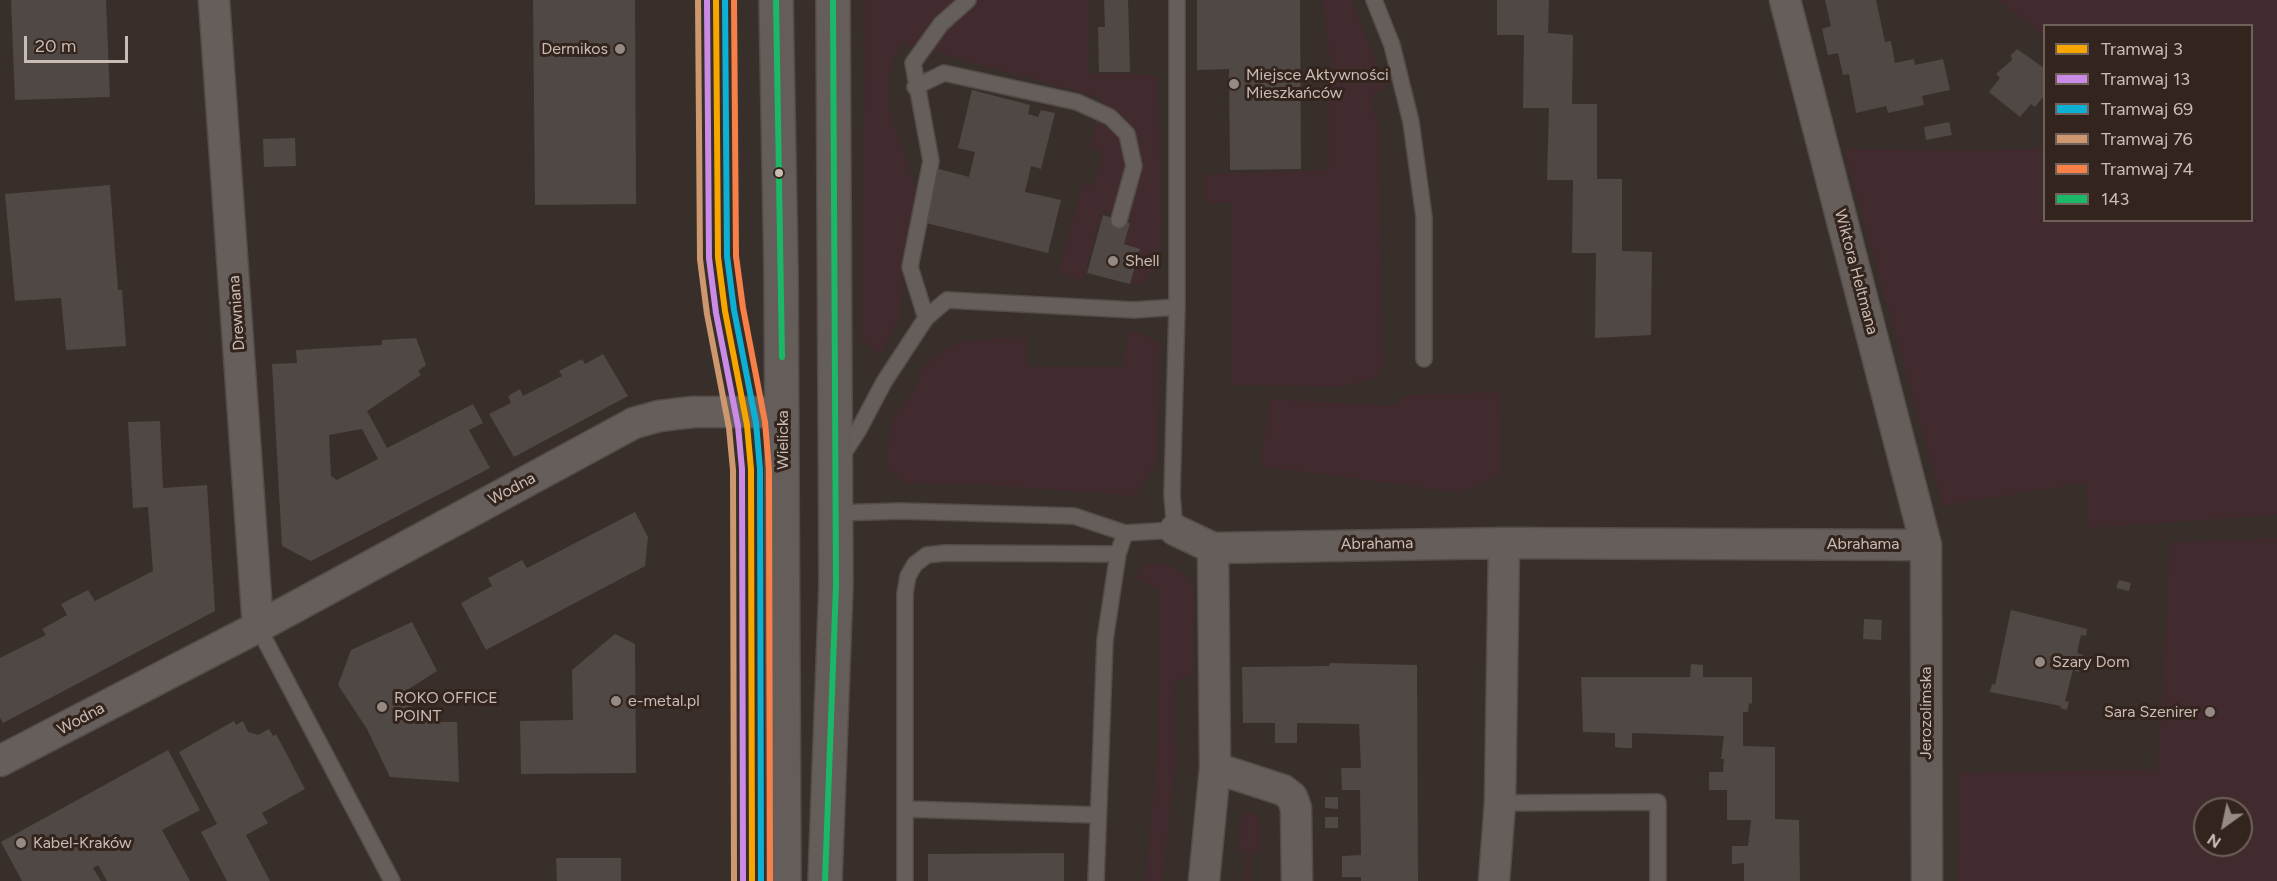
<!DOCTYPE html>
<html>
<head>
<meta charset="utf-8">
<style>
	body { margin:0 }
	#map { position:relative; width:2277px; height:881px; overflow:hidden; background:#382f2a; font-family:Figtree,sans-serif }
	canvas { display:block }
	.legend { position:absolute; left:2043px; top:24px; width:210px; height:198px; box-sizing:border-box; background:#33251d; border:2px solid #6f6159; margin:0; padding:8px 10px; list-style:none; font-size:18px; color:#c9bcb4 }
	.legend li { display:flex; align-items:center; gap:12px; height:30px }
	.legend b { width:30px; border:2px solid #6f6159 }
	.north { position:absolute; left:2193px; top:797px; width:60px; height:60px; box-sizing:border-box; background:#33251d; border:2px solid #6f6159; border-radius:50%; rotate:213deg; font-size:16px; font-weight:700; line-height:24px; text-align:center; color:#c9bcb4 }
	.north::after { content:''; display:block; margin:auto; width:21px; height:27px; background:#968b84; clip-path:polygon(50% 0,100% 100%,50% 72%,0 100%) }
	.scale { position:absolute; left:24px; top:36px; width:104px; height:27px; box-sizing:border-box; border:3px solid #c9bcb4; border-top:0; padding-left:8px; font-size:18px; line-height:21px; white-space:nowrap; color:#c9bcb4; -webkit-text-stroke:4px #33251d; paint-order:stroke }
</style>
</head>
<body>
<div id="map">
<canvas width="2277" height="881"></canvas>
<ul class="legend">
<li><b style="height:8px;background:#f7a600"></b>Tramwaj 3</li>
<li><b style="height:8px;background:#ca8be6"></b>Tramwaj 13</li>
<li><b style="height:8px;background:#0dafd3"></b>Tramwaj 69</li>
<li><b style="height:8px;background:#cd976f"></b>Tramwaj 76</li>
<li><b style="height:8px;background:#f78048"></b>Tramwaj 74</li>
<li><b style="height:8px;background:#1ab867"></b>143</li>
</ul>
<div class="north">N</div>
<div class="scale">20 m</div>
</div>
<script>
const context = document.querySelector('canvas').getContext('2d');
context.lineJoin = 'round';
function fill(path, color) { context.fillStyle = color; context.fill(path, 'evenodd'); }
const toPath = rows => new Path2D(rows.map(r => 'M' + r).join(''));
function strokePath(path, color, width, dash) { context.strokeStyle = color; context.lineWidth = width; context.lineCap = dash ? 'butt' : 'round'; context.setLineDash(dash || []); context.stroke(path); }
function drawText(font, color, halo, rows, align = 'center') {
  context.font = font + ' Figtree,sans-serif'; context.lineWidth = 6; context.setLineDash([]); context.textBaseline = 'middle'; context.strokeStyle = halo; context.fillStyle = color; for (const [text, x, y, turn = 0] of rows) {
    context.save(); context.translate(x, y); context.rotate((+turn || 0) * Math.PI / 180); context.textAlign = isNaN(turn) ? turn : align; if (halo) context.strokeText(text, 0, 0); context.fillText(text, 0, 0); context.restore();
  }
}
const green = toPath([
	[865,0,1089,0,1088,73,1157,75,1162,221,1160,255,1147,281,1138,286,1130,284,1140,249,1124,244,1131,220,1102,211,1083,281,1058,273,1083,183,1094,186,1103,152,1090,149,1101,98,902,43,892,62,888,86,890,113,918,195,903,263,900,318,880,356,862,339],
	[1322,0,1351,0,1379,69,1332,71],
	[1998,0,2277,0,2277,515,2089,528,2085,483,1943,506,1844,149,1980,150,2032,149,2044,145,2044,220,2252,220,2252,26,2044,26,2044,37],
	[1329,77,1383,77,1386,85,1370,100,1379,123,1383,369,1374,379,1340,387,1231,385,1232,203,1205,203,1205,174,1329,170],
	[1129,329,1159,342,1156,463,1135,496,988,485,905,483,886,467,891,420,913,392,924,365,957,342,1027,336,1027,367,1122,367],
	[1501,392,1500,476,1461,493,1260,466,1270,399,1394,406,1406,395],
	[2277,538,2277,881,1958,881,1959,773,2158,769,2170,542],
	[2205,809,2241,809,2241,845,2205,845],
	[1153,563,1165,563,1177,569,1188,579,1194,589,1193,676,1174,682,1175,768,1162,881,1145,881,1157,764,1160,589,1134,578,1144,566],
	[1247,811,1259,818,1260,853,1251,854,1251,881,1244,881,1247,854,1239,853,1242,816]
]);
const building = toPath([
	[11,0,106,0,110,97,15,100],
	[533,0,635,0,636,204,535,205],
	[1104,0,1128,0,1130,72,1099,72,1098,27,1105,27],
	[1197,0,1300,0,1301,169,1230,170,1229,69,1197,70],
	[1497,0,1549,0,1548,33,1573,35,1572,104,1597,104,1597,179,1622,179,1622,251,1652,252,1651,335,1595,338,1596,253,1572,253,1573,180,1547,180,1549,108,1523,108,1524,35,1497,35],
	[1825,0,1876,0,1885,42,1891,41,1895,63,1914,59,1915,65,1943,59,1950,90,1922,96,1924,105,1888,113,1886,106,1856,113,1849,74,1843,75,1838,53,1828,55,1822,29,1831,26],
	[2017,49,2044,68,2044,96,2035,107,2031,104,2020,117,1989,92,2000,78,1996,74,2012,60,2011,55],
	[972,90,1030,105,1028,114,1038,117,1041,110,1055,113,1041,169,1031,166,1025,192,1061,200,1048,253,922,222,935,168,969,177,975,152,958,148],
	[1949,122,1952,135,1926,140,1924,127],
	[295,138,296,166,264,167,263,139],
	[110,185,118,290,122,290,126,346,66,350,61,298,15,301,5,194],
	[1103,215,1130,223,1124,244,1140,249,1130,284,1087,273],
	[416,338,426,365,418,371,421,375,367,411,387,448,473,404,483,423,469,430,490,468,311,561,282,546,272,364,297,363,296,350,382,345,382,340],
	[362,429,378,459,337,480,331,476,329,435],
	[603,354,628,396,514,457,489,414,511,403,508,396,520,389,523,396,562,376,559,371,582,359,585,364],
	[160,421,163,488,207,485,215,611,3,723,0,718,0,658,46,635,42,629,67,615,61,604,88,590,95,601,153,571,148,507,133,508,128,422],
	[635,512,648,537,645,566,486,650,461,603,492,586,488,578,522,560,527,568],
	[2119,580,2131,583,2129,591,2116,588],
	[2011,610,2087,629,2086,636,2081,635,2077,653,2083,655,2079,672,2073,670,2065,701,2069,702,2067,710,2060,708,2061,706,1990,692,1992,684,1995,685],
	[1864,619,1882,620,1881,640,1863,639],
	[412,622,437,671,404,692,420,722,457,722,459,782,390,777,367,729,338,685,351,650],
	[615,634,635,644,636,773,521,774,520,721,573,720,572,670],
	[1330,663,1417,665,1418,881,1361,881,1361,877,1342,877,1342,856,1361,855,1360,790,1342,790,1341,768,1361,768,1359,724,1297,723,1297,743,1275,743,1275,723,1243,723,1242,667,1329,666],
	[1691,664,1703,665,1703,677,1752,677,1752,704,1749,703,1748,712,1743,712,1743,746,1775,747,1775,819,1799,820,1800,881,1744,881,1744,863,1732,864,1732,846,1748,846,1751,820,1727,820,1727,790,1709,790,1709,772,1723,772,1724,759,1721,759,1724,736,1632,733,1632,748,1623,748,1615,747,1615,733,1583,732,1581,677,1690,677],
	[234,721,236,725,243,721,248,732,258,735,269,729,273,736,276,734,305,789,262,813,268,823,246,835,270,881,227,881,201,832,217,824,179,752],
	[168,750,200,810,162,830,190,881,107,881,98,865,93,868,101,881,22,881,1,842],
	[1325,797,1338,797,1338,809,1325,808],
	[1325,817,1338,817,1338,828,1325,828],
	[1064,853,1064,881,928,881,928,854],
	[556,858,621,858,621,881,557,881]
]);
const service = toPath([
	[1374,0,1392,45,1411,122,1424,217,1424,359],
	[915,87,944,73,1077,102,1110,117,1127,134,1134,166,1119,220],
	[926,318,910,267,931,161,913,63,941,24,968,0],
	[842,456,858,431,884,382,926,318,947,300,1134,310,1177,307],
	[836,513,901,511,1074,516,1125,533,1175,530,1172,495,1177,307,1177,0],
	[258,627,392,881],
	[1500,803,1658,802,1658,881],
	[905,809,1098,815],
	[905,881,905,593,908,576,915,564,927,555,945,553,1118,554],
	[1096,881,1105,640,1118,554,1125,533]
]);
const minor = toPath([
	[214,0,258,627],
	[1785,0,1926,545,1927,881],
	[1175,530,1213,548,1504,543,1926,545],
	[1213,548,1215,768],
	[0,761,258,627,634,423,659,416,693,412,783,412],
	[1204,881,1215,768,1283,790,1292,797,1296,808,1297,881],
	[1494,881,1500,803,1504,543]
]);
const secondary = toPath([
	[776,0,781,270,784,881],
	[825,881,836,585,833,0]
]);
const bus1 = toPath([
	[776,0,782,357],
	[825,881,836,585,833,0]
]);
const tram1 = toPath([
	[716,0,718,257,725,311,747,425,751,469,752,881]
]);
const tram2 = toPath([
	[707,0,709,258,716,313,738,426,742,469,743,881]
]);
const tram3 = toPath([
	[725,0,727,256,734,310,756,423,760,469,761,881]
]);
const tram4 = toPath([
	[698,0,700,259,707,314,729,428,733,470,734,881]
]);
const tram5 = toPath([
	[734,0,736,256,743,308,765,422,769,469,770,881]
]);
const markers = [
	[620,49,6,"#968b84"],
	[1234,84,6,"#968b84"],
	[779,173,5,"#c9bcb4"],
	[1113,261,6,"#968b84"],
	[2040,662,6,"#968b84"],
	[616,701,6,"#968b84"],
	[382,707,6,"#968b84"],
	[2210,712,6,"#968b84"],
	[21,843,6,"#968b84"]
];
const poiNames = [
	["Dermikos",608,49,"right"],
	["Miejsce Aktywności",1246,75],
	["Mieszkańców",1246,93],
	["Shell",1125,261],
	["Szary Dom",2052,662],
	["ROKO OFFICE",394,698],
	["POINT",394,716],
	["e-metal.pl",628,701],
	["Sara Szenirer",2198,712,"right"],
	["Kabel-Kraków",33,843]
];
const streetNames = [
	["Wiktora Heltmana",1856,272,75],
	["Drewniana",237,313,-94],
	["Wielicka",783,440,-90],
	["Wodna",512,489,-28],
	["Abrahama",1377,544,-1],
	["Abrahama",1863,544],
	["Jerozolimska",1926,713,-90],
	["Wodna",81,719,-28]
];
fill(green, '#422b2f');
fill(building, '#504844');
strokePath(service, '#534c48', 18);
strokePath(minor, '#534c48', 33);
strokePath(secondary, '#534c48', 36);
strokePath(service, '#665e5a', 15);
strokePath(minor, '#665e5a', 30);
strokePath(secondary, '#645d59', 33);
strokePath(bus1, '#1ab867', 6);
strokePath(tram1, '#f7a600', 6);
strokePath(tram2, '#ca8be6', 6);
strokePath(tram3, '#0dafd3', 6);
strokePath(tram4, '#cd976f', 6);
strokePath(tram5, '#f78048', 6);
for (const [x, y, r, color] of markers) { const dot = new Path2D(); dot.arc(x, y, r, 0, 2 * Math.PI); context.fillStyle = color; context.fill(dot); strokePath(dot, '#33251d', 2); }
drawText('16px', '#c9bcb4', '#33251d', poiNames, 'left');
drawText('16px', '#c9bcb4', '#33251d', streetNames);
</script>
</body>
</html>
